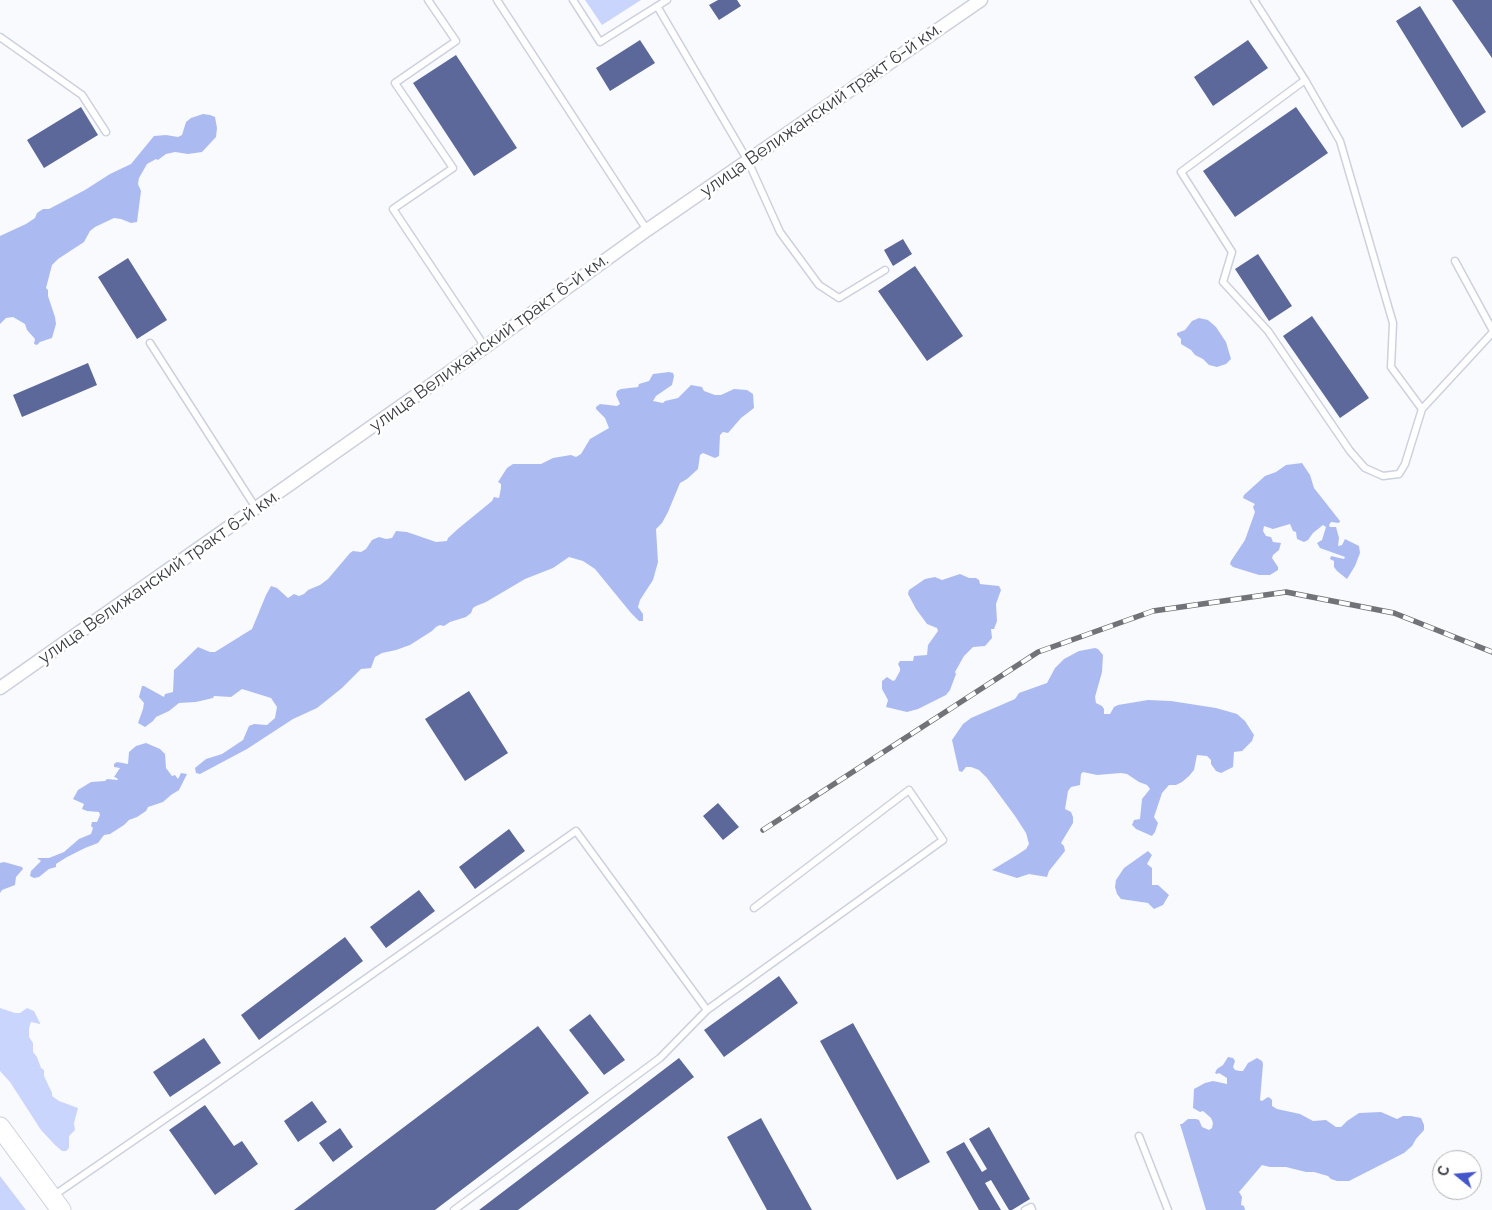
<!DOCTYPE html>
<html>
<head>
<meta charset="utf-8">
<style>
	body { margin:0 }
	#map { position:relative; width:1492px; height:1210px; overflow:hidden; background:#f9fafd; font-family:Raleway,sans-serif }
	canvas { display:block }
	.north { position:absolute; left:1432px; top:1150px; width:50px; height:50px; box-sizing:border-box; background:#fff; border:1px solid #b0b1b3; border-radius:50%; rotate:287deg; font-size:14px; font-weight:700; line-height:20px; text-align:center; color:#3a3c42 }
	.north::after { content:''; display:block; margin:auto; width:18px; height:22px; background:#4455c9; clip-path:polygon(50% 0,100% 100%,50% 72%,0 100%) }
</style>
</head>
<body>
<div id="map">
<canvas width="1492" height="1210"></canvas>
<div class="north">С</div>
</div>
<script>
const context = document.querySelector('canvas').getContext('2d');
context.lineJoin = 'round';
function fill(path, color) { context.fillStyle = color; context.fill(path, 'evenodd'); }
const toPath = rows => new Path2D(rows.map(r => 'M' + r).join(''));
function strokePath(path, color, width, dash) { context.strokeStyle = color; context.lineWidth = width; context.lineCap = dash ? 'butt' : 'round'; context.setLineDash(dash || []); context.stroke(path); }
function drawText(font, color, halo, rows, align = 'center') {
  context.font = font + ' Raleway,sans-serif'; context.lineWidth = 5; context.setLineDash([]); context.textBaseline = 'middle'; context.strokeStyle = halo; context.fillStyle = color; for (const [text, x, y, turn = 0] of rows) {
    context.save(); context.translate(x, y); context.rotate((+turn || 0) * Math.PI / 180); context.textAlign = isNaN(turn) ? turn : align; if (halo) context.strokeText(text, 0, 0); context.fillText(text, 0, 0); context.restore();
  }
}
const green = toPath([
	[585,0,641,0,602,25],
	[0,1008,15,1013,20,1013,27,1008,34,1011,40,1023,40,1024,31,1022,29,1028,29,1037,33,1043,33,1052,37,1057,41,1068,44,1070,44,1076,52,1093,52,1096,59,1101,78,1108,74,1123,75,1130,69,1136,69,1148,66,1151,62,1151,55,1145,41,1130,10,1082,0,1071],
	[0,1176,26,1210,0,1210]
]);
const water = toPath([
	[203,114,210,115,215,117,217,128,216,137,202,152,188,154,175,152,166,154,158,160,156,159,147,164,139,178,138,184,141,191,137,222,131,223,121,219,114,218,95,227,90,231,84,242,58,259,52,265,46,288,48,290,48,296,55,317,56,324,52,338,40,342,37,345,34,344,35,339,27,330,25,324,13,317,6,318,0,324,0,236,26,224,35,218,37,213,43,209,49,209,85,190,110,174,131,164,154,136,166,135,178,137,182,135,186,122,191,118],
	[1199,318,1208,320,1216,327,1226,342,1231,359,1226,364,1217,367,1209,365,1203,359,1195,355,1191,350,1181,344,1181,339,1177,335,1177,333,1185,330,1192,321],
	[669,372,673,373,674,376,672,385,656,396,653,401,663,403,665,401,678,398,691,385,702,387,704,391,715,395,721,395,734,389,747,390,753,394,754,408,741,418,728,433,723,432,720,435,719,456,715,458,703,453,700,455,698,469,687,479,680,483,668,512,662,523,656,529,658,562,653,580,640,600,638,607,643,614,643,621,639,621,631,613,595,569,583,561,569,557,553,568,525,579,486,602,476,606,473,608,471,613,466,617,450,622,444,626,440,625,436,627,432,631,410,645,396,650,382,653,375,657,371,668,361,669,342,688,317,708,293,719,247,749,200,774,196,773,195,768,206,759,222,754,243,740,249,726,254,724,267,725,275,718,277,707,271,698,242,689,231,697,214,696,213,698,196,702,179,703,169,711,156,717,153,721,145,727,138,723,143,709,144,703,139,697,142,686,144,686,164,697,165,694,173,692,174,670,197,648,198,647,210,652,215,652,252,629,266,595,271,586,277,588,288,598,294,594,299,596,304,594,308,590,320,585,328,579,350,553,353,551,361,552,366,549,372,540,379,537,386,539,392,538,396,531,407,532,436,542,447,541,448,538,459,528,492,501,494,497,499,498,501,488,501,484,498,482,507,468,513,464,541,464,553,458,571,455,576,457,581,454,590,439,609,428,605,418,596,409,596,407,600,404,617,406,620,404,616,395,617,391,621,389,638,387,639,384,649,381,653,374],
	[1302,463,1310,475,1314,488,1340,521,1339,523,1331,522,1329,525,1330,527,1336,527,1339,538,1338,546,1342,545,1345,539,1359,546,1360,553,1355,566,1347,579,1337,571,1334,567,1334,561,1330,559,1331,556,1344,559,1345,557,1320,548,1317,543,1322,540,1326,527,1323,525,1313,533,1308,540,1304,542,1297,539,1296,532,1293,531,1290,524,1273,529,1264,526,1263,531,1266,536,1271,537,1273,542,1281,543,1279,550,1273,555,1272,558,1278,567,1278,570,1270,575,1259,575,1233,567,1230,564,1231,561,1245,540,1255,512,1253,507,1255,504,1243,498,1244,495,1265,476,1276,472,1286,465],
	[960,574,969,578,976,578,979,580,980,584,999,586,1001,590,996,604,997,621,994,629,991,629,992,638,985,646,973,647,964,656,955,672,956,674,950,690,946,695,918,709,907,712,886,707,888,700,882,689,882,681,887,677,893,681,895,680,900,671,900,668,898,664,900,661,913,661,914,656,927,655,928,645,938,631,937,628,927,624,916,609,908,594,909,590,925,579,935,577,942,580],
	[1095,648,1098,649,1103,655,1102,672,1095,697,1096,703,1102,706,1104,709,1104,714,1110,714,1114,707,1118,705,1148,700,1171,701,1216,708,1237,714,1245,721,1254,735,1252,741,1242,751,1234,752,1233,767,1221,773,1216,771,1211,764,1211,760,1207,756,1197,755,1194,770,1189,776,1182,782,1176,785,1169,785,1162,793,1154,817,1158,823,1155,832,1152,836,1136,829,1132,825,1134,820,1140,819,1142,799,1150,789,1147,785,1139,782,1127,774,1121,773,1097,775,1083,772,1081,774,1080,785,1071,787,1068,791,1065,809,1071,812,1073,817,1073,823,1061,843,1064,846,1065,851,1049,871,1047,877,1029,874,1017,878,992,870,1017,855,1026,849,1029,844,1026,833,1015,816,987,778,979,770,971,767,966,767,962,772,959,771,952,740,963,724,971,718,1015,699,1019,693,1047,683,1055,668,1064,659,1079,651],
	[146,743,160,749,165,754,166,768,172,776,175,775,178,779,181,773,187,774,179,790,171,795,163,802,148,807,146,811,137,817,129,820,124,825,110,834,104,835,98,843,85,848,67,857,56,864,56,867,49,869,39,877,34,878,30,876,31,871,41,861,37,858,49,858,64,852,79,839,91,834,93,828,91,826,92,822,97,822,100,815,99,812,87,811,82,809,84,804,73,799,78,790,91,782,105,781,107,779,118,780,117,778,114,777,120,768,114,767,114,764,117,762,128,764,129,752,136,746],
	[1148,851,1152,855,1147,864,1152,868,1152,885,1158,885,1169,895,1163,905,1154,909,1148,903,1121,899,1117,894,1115,887,1116,880,1124,868],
	[4,862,22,867,23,869,16,877,15,885,2,890,0,893,0,863],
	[1228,1057,1233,1058,1235,1061,1233,1067,1235,1070,1240,1071,1243,1071,1248,1063,1257,1058,1262,1061,1263,1064,1260,1100,1262,1101,1268,1097,1270,1098,1272,1100,1272,1106,1277,1109,1300,1114,1313,1121,1326,1120,1336,1127,1341,1127,1347,1121,1359,1113,1381,1112,1397,1119,1403,1116,1411,1116,1421,1118,1424,1125,1424,1130,1416,1139,1412,1146,1404,1153,1349,1181,1337,1181,1331,1179,1328,1176,1314,1172,1306,1172,1286,1167,1270,1167,1262,1165,1239,1192,1242,1197,1241,1205,1244,1206,1245,1210,1206,1210,1180,1124,1182,1124,1188,1119,1196,1119,1199,1120,1202,1127,1209,1130,1212,1128,1213,1123,1211,1118,1203,1111,1200,1112,1193,1108,1194,1089,1205,1083,1213,1081,1227,1084,1227,1078,1219,1073,1217,1074,1215,1073,1217,1069,1223,1065]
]);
const building = toPath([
	[718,0,737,0,741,6,719,20,709,5],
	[1452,0,1492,0,1492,58],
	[1420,6,1486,112,1462,128,1396,21],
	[640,40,655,63,610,91,596,68],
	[1248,40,1268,68,1213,106,1194,77],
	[456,55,517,148,474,176,413,83],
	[81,107,98,135,44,168,27,140],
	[1296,107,1328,153,1235,217,1203,171],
	[903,239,912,254,893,266,884,250],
	[1258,254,1292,306,1269,321,1235,269],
	[128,258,167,320,137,339,98,277],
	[915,266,963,336,927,361,878,291],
	[1312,316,1369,398,1340,418,1283,336],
	[88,363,97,385,22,417,13,395],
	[469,691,508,753,465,781,425,719],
	[718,803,739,827,723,840,703,816],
	[509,829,525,851,475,889,459,867],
	[419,890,435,911,386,948,370,927],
	[345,937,363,961,259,1040,241,1015],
	[779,976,798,1003,724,1057,704,1030],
	[590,1014,625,1060,604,1075,569,1030],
	[853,1023,930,1162,897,1180,820,1041],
	[538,1026,589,1093,435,1210,294,1210],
	[204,1038,221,1063,170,1097,153,1072],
	[679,1058,694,1077,518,1210,479,1210],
	[312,1101,327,1122,298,1142,284,1121],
	[205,1105,234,1146,242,1141,258,1164,215,1195,169,1130],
	[761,1118,812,1210,767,1210,727,1137],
	[989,1127,1030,1199,1012,1210,1009,1210,991,1180,985,1183,1001,1210,979,1210,946,1152,964,1142,982,1172,987,1169,969,1139],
	[340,1128,353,1147,333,1162,319,1143]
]);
const service = toPath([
	[428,0,456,41,395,83,453,168,393,209,485,347],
	[497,0,647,230],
	[573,0,600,42,667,0],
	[1254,0,1305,80,1340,141,1393,323,1391,367,1422,409,1492,333],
	[657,6,748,161,780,232,819,285,839,298,885,270],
	[0,37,82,95,106,132],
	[1305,80,1181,172,1232,252,1223,282,1268,331,1350,451,1365,468,1383,476,1399,474,1405,464,1422,409],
	[1455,261,1492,329],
	[150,343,256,508],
	[1139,1136,1168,1210],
	[53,1196,210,1088,576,831,707,1010,943,840,909,790,754,908],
	[454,1210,660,1058,707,1010],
	[1025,1210,1031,1207,1032,1210]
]);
const minor = toPath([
	[0,688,485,347,647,230,981,0]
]);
const primary = toPath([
	[0,1127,61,1210]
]);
const rail = toPath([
	[763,830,1038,652,1153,611,1286,592,1394,613,1492,652]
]);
const streetNames = [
	["улица Велижанский тракт 6-й км.",821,110,-35],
	["улица Велижанский тракт 6-й км.",489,343,-36],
	["улица Велижанский тракт 6-й км.",159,577,-35]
];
fill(green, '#c9d5fc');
fill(water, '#abbbf2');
fill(building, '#5b6899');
strokePath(service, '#cdd1df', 9);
strokePath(minor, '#cdd1df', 15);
strokePath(primary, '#cdd1df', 21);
strokePath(service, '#fff', 6);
strokePath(minor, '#fff', 12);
strokePath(primary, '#fff', 19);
strokePath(rail, '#717378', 5.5);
strokePath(rail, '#fff', 4, [11]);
drawText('18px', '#3a3c42', '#fff', streetNames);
</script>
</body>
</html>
